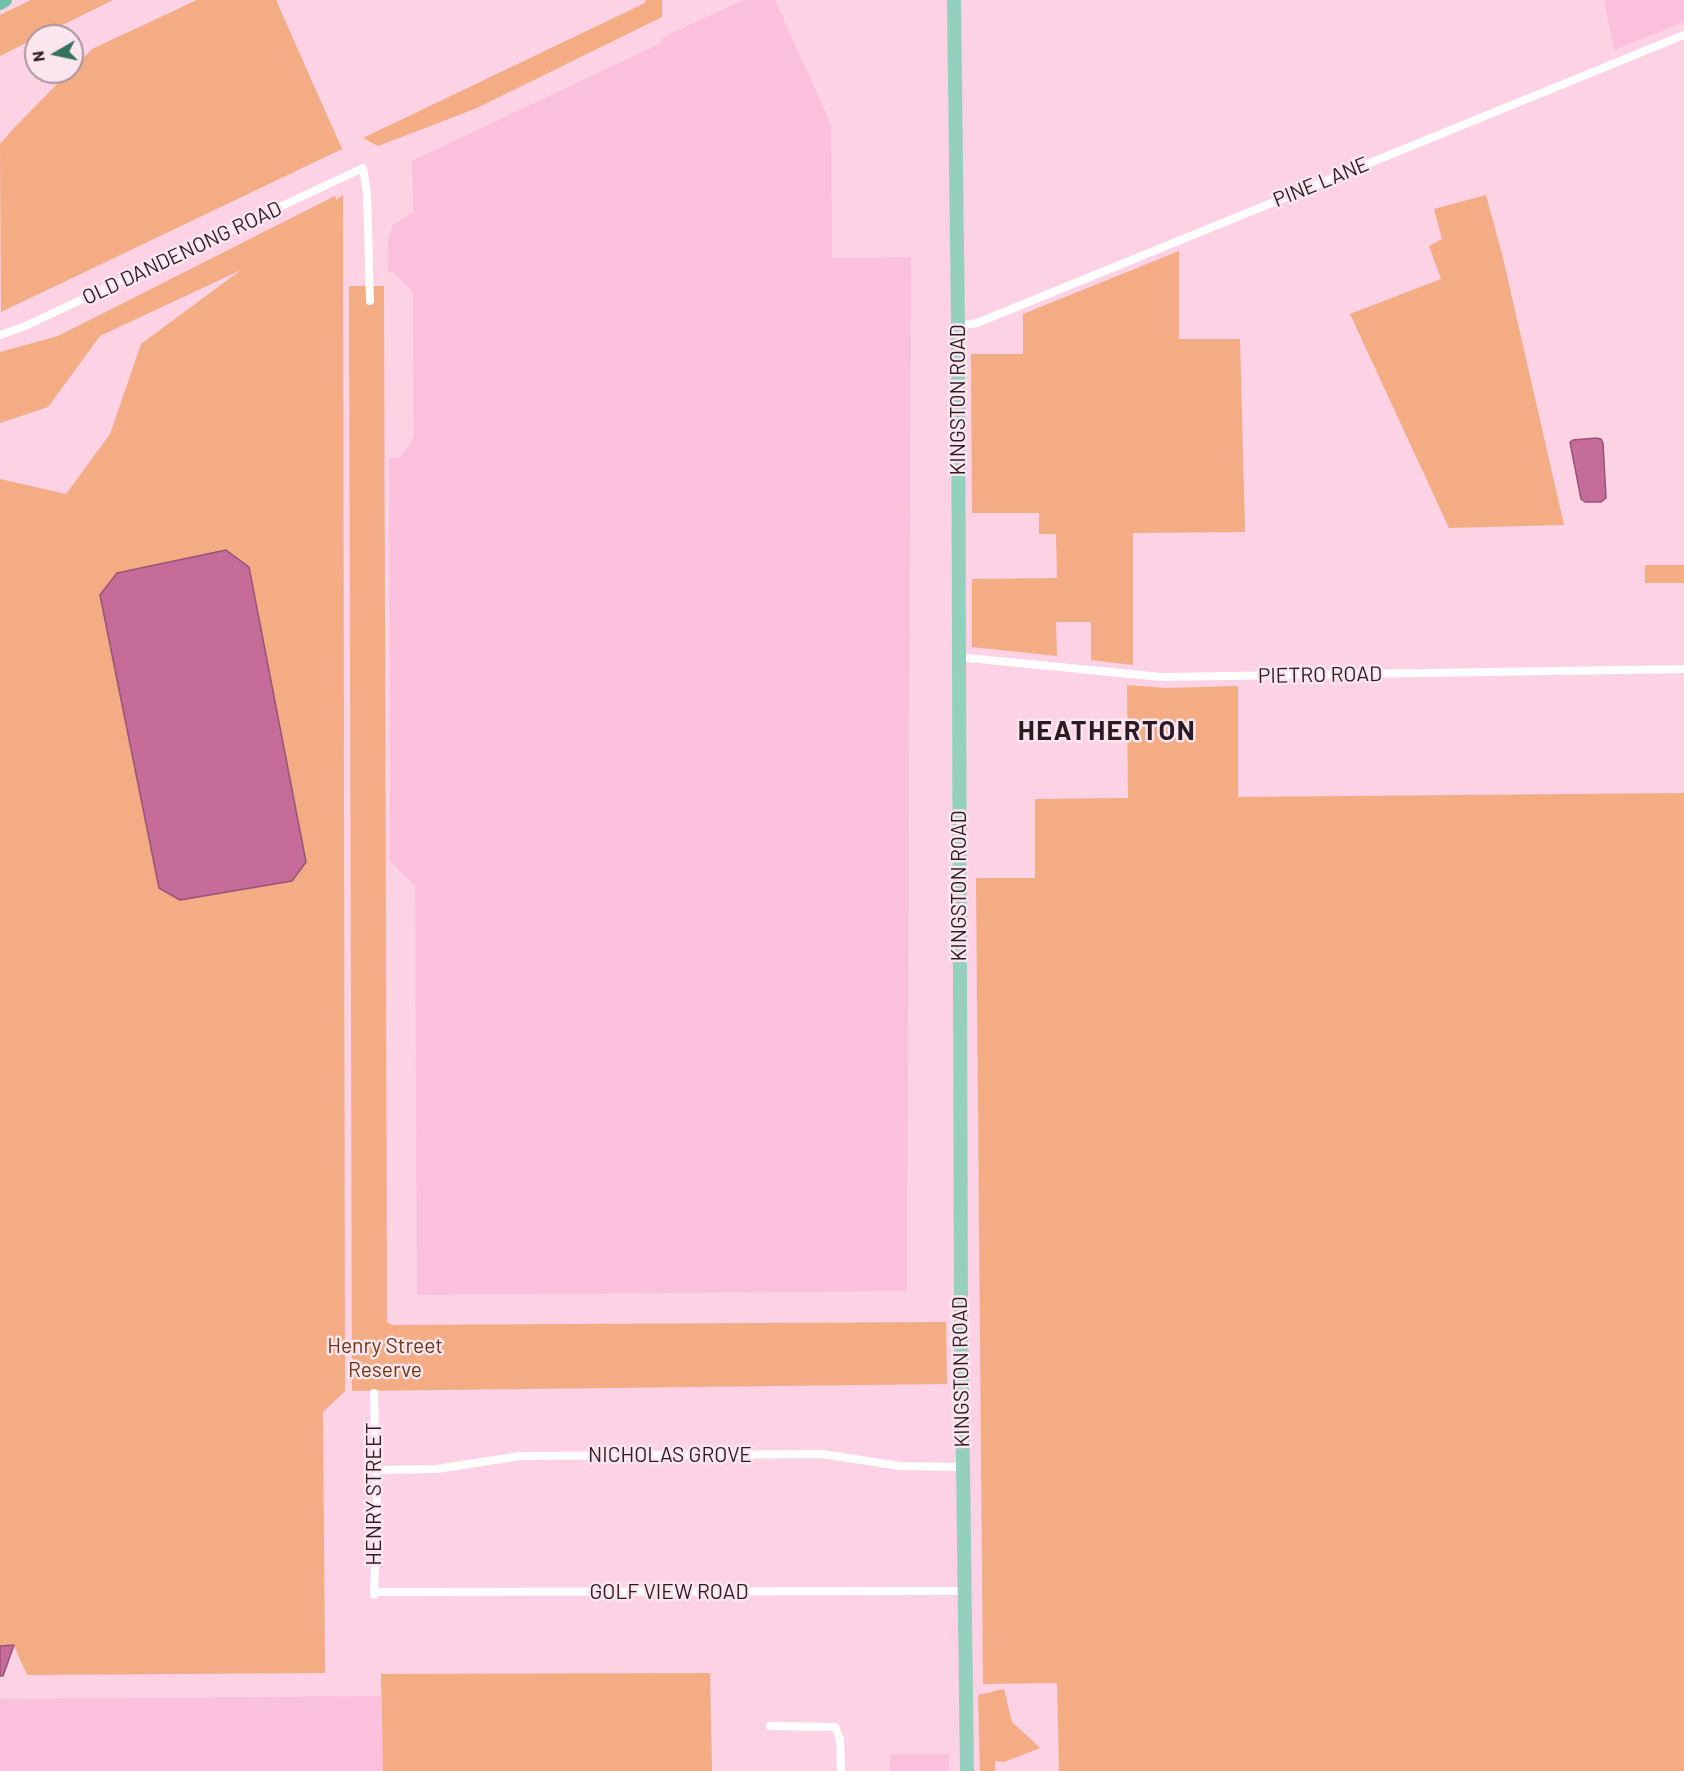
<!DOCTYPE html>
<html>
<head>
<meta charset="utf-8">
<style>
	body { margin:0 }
	#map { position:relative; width:1684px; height:1771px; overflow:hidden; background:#fcd2e4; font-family:Barlow,sans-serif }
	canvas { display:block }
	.north { position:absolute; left:24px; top:24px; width:60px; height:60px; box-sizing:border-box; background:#fbe6ef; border:2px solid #a9959d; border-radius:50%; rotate:261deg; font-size:16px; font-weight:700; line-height:24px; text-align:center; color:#2d1b23 }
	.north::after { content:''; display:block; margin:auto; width:21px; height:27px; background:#35735f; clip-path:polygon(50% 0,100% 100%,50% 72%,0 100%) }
</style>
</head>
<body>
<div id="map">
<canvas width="1684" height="1771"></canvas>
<div class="north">N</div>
</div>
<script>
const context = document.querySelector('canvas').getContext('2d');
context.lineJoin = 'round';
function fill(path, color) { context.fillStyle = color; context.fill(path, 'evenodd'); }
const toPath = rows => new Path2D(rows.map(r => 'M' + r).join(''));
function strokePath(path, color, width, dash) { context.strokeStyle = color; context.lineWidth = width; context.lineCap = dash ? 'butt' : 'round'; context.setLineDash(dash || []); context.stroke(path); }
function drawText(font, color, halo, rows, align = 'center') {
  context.font = font + ' Barlow,sans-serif'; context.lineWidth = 5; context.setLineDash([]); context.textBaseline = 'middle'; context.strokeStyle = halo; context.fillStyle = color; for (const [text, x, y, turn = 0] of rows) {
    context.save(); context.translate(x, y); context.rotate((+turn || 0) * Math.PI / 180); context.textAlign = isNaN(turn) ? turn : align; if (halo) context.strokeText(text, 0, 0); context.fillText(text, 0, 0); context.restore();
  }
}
const built = toPath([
	[743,0,775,0,831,125,832,258,911,257,907,1291,417,1295,415,886,390,861,389,458,397,458,403,454,414,437,413,292,393,272,388,271,388,241,393,225,413,212,412,161,661,43,662,38],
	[1604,0,1684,0,1684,22,1614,50],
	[381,1696,383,1771,0,1771,0,1699],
	[890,1754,949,1754,949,1771,890,1771]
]);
const green = toPath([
	[31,0,113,0,40,36,36,36,36,38,0,56,0,15],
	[197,0,276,0,342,149,1,312,0,144,13,129,69,72,72,72,72,69,92,49],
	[646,0,662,0,662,17,477,108,378,146,363,138,645,3],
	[343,195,345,1391,323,1412,325,1673,27,1675,14,1646,0,1646,0,479,66,494,110,434,141,344,241,270,100,336,48,407,0,423,0,352,58,336,335,196,336,200],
	[1486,195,1503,258,1564,525,1449,528,1350,314,1441,279,1429,246,1442,239,1434,209],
	[1179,251,1179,339,1240,339,1245,532,1133,533,1133,665,1091,660,1091,622,1056,622,1057,656,972,647,972,579,1057,578,1056,534,1039,534,1039,513,972,513,971,354,1023,354,1023,314],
	[349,286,384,286,387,1322,392,1325,946,1322,947,1384,352,1391],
	[1645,565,1684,565,1684,583,1645,583],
	[1127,685,1165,688,1238,686,1238,797,1684,793,1684,1771,1059,1771,1057,1683,983,1684,976,878,1035,878,1035,799,1128,798],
	[710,1673,712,1771,383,1771,381,1674],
	[1004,1689,1012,1722,1040,1748,1004,1762,995,1761,995,1771,980,1771,978,1695]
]);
const water = toPath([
	[1596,438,1601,439,1603,443,1606,498,1601,502,1585,502,1581,499,1570,442,1573,440,1596,438],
	[226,550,249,567,306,862,292,881,180,900,159,888,100,595,117,573,226,550],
	[14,1645,3,1676,0,1676,0,1646,14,1645]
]);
const minor = toPath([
	[958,326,977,323,1684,35],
	[0,335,23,327,363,168,367,193,370,301],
	[958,657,1161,677,1684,669],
	[374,1393,377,1502,374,1595],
	[377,1470,437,1469,520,1456,822,1454,900,1466,962,1467],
	[375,1592,964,1591],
	[770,1726,835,1727,840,1739,841,1771]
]);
const primary = toPath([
	[954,0,958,326,961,1314,967,1771]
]);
const trunk = toPath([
	[0,3,5,0]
]);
const streetNames = [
	["PINE LANE",1321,182,-22],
	["OLD DANDENONG ROAD",182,253,-25],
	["KINGSTON ROAD",958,400,-90],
	["PIETRO ROAD",1320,675,-1],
	["KINGSTON ROAD",959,886,-90],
	["KINGSTON ROAD",961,1372,-91],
	["NICHOLAS GROVE",670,1455],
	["HENRY STREET",374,1494,-90],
	["GOLF VIEW ROAD",669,1592]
];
const parkNames = [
	["Henry Street",385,1346],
	["Reserve",385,1370]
];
const districtNames = [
	["HEATHERTON",1107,731]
];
fill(built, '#fbc0db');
fill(green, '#f3ac84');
fill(water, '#c66c99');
strokePath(water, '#985476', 1.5);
strokePath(minor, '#fff', 8);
strokePath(primary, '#95d0be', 14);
strokePath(trunk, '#72c0a8', 14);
drawText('21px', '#2d1b23', '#fbe6ef', streetNames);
drawText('21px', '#6d350f', '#fbe6ef', parkNames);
context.letterSpacing = '1.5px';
drawText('bold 27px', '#2d1b23', '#fbe6ef', districtNames);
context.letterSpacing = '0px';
</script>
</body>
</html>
